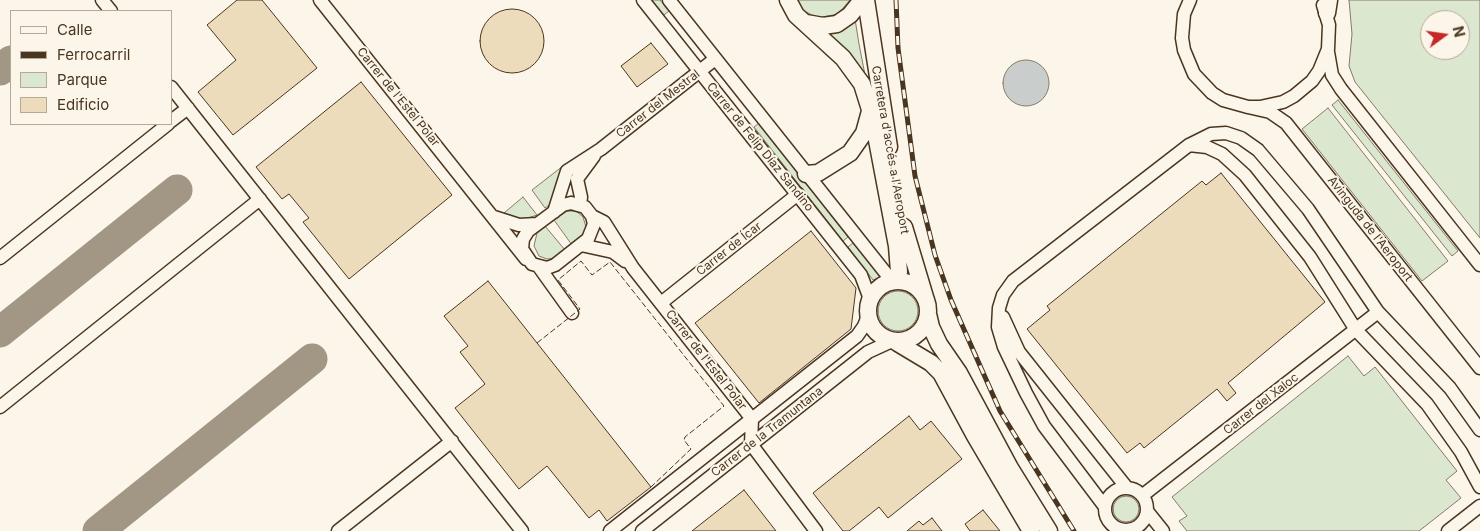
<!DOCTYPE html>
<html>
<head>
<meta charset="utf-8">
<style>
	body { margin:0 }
	#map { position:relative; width:1480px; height:531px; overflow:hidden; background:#fbf6e9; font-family:Inter,sans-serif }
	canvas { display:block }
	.legend { position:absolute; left:10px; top:10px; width:162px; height:115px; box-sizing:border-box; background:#fbf6e9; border:1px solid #b4a999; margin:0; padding:6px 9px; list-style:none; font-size:15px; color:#4a3520 }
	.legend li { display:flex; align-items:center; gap:10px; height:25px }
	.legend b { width:25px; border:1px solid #b4a999 }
	.north { position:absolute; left:1420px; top:10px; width:50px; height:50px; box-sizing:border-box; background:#fbf6e9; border:1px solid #b4a999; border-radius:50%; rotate:76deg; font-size:14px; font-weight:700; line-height:20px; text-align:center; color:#4a3520 }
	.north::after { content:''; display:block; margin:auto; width:18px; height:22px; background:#c62828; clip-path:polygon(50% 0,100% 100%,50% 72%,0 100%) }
</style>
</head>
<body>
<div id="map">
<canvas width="1480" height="531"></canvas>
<ul class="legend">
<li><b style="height:6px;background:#fbf6e9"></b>Calle</li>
<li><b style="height:6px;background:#4a3520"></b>Ferrocarril</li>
<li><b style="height:14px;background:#dce7d0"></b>Parque</li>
<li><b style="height:14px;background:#ecdcbc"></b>Edificio</li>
</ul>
<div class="north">N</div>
</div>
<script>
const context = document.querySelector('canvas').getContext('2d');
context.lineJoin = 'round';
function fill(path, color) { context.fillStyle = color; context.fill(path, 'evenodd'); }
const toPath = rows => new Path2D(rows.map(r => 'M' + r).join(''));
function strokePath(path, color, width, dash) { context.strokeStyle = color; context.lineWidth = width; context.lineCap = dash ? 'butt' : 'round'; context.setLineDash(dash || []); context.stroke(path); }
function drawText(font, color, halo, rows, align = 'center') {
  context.font = font + ' Inter,sans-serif'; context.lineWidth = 4; context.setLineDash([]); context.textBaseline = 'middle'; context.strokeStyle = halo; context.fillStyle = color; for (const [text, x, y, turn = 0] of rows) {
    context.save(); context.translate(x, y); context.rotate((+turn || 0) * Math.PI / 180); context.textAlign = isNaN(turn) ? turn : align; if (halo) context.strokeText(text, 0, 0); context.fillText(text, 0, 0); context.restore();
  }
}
const green = toPath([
	[652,0,660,0,669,11,664,15,652,0],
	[794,0,850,0,838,14,818,18,800,9,794,0],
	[1349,0,1480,0,1480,238,1355,82,1349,66,1352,34,1349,0],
	[1430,20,1460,20,1460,50,1430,50,1430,20],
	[855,19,859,44,866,80,852,58,829,33,840,29,855,19],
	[1338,100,1458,251,1452,256,1332,105,1338,100],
	[1328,108,1448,261,1422,281,1302,129,1328,108],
	[759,123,848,237,843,241,754,127,759,123],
	[563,166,552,203,545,208,532,190,563,166],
	[523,197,537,215,522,220,508,217,504,213,523,197],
	[567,211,576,211,583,217,586,227,583,236,572,245,554,220,567,211],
	[545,226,565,250,556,258,547,259,539,256,534,246,537,233,545,226],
	[853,243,879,275,879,278,873,280,848,247,853,243],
	'878 311a20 20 0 1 1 40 0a20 20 0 1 1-40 0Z',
	[1348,356,1364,376,1375,367,1457,471,1446,480,1461,498,1419,531,1187,531,1179,521,1187,516,1172,497,1348,356],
	'1113 509a13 13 0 1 1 26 0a13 13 0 1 1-26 0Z'
]);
const water = toPath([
	'1003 83a23 23 0 1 1 46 0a23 23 0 1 1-46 0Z'
]);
const taxiway = toPath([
	[0,70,11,61],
	[0,332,177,190],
	[98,531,312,359]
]);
const building = toPath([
	[237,0,262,0,317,68,233,135,198,92,236,60,207,25,237,0],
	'480 41a32 32 0 1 1 64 0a32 32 0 1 1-64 0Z',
	[651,43,668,64,637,87,621,66,651,43],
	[361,82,452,195,349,279,303,222,309,218,289,194,282,199,256,167,361,82],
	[1221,173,1325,302,1228,383,1236,393,1227,401,1217,389,1144,448,1140,443,1127,453,1027,329,1050,310,1047,306,1202,181,1206,185,1221,173],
	[811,231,856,288,851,329,759,403,695,323,811,231],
	[488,281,651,487,607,521,599,510,589,518,547,466,519,489,455,408,485,384,460,352,468,346,444,316,488,281],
	[909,416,920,430,931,421,962,459,888,518,879,507,849,531,843,531,813,493,909,416],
	[744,490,776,531,692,531,744,490],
	[983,510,1000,531,970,531,965,524,983,510],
	[932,518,942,531,907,531,919,521,923,525,932,518]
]);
const minor = toPath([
	[102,0,111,11],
	[320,0,526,259],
	[643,0,861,275,870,299],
	[669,0,892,281],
	[1190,0,1184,14,1182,38,1184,50,1194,74,1212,93,1223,100,1248,107,1260,107,1283,102,1294,96,1312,81,1319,71,1328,49,1329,25,1323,5],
	[1328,52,1332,75,1341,89,1480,265],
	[171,87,522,531],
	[1248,107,1270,112,1286,123,1480,368],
	[171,121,188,108],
	[1189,145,1207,147,1222,154,1245,175,1310,257,1356,330,1427,404,1461,452,1480,487],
	[571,203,585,207,592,216,594,224,588,239,555,265,547,268,532,264,522,249,523,239,528,231,563,205,571,203],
	[580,205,581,197,577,179,594,156],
	[554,212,567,171,601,149,715,59],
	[592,216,604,222,633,268,752,419,751,444,816,531],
	[494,217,519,225,537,224],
	[581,245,613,252,625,261],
	[0,258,168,124],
	[539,267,572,313],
	[661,303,798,194],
	[1003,317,1019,352,1127,488],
	[0,407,260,199],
	'1105 509a21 21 0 1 1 42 0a21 21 0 1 1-42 0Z',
	[1143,495,1378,312],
	[1105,507,1044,426,1026,393,1004,347,998,327,999,308,1003,295,1013,281,1189,145,1211,134,1226,133,1241,138,1258,150,1308,209,1378,312,1450,388,1480,430],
	[1147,511,1163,531],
	[338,531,452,441],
	[610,531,857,336,864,326,868,316],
	[642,531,868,352,892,341],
	[1448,531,1480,506]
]);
const major = toPath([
	[788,0,796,15,843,58,862,84,873,119,897,246,899,272,895,281],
	[866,0,889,147],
	[1327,13,1329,0],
	[806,23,823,26,837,24,850,15,862,0],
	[806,174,818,173,850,153,864,133,870,111],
	[904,227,925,297],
	'868 311a30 30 0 1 1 60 0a30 30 0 1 1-60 0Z',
	[928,314,931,327,939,344,959,373,1010,468,1049,531],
	[896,342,931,363,941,373,975,436,1031,531]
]);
const rail = toPath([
	[896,0,898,48,915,176,935,255,951,300,1000,411,1074,531]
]);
const fence = toPath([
	[537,343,580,309,558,280,581,261,592,275,610,262,724,406,685,437,684,440,691,449,651,487]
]);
const streetNames = [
	["Carrer de l'Estel Polar",398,97,51],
	["Carrer del Mestral",658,104,-38],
	["Carrer de Felip Díaz Sandino",760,147,51],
	["Carretera d'accés a l'Aeroport",890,150,80],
	["Avinguda de l'Aeroport",1370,229,52],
	["Carrer de Ícar",729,249,-38],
	["Carrer de l'Estel Polar",706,360,52],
	["Carrer del Xaloc",1261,404,-38],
	["Carrer de la Tramuntana",767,432,-38]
];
fill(green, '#dce7d0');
strokePath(green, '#887966', 1);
fill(water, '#c9cecd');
strokePath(water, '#887966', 1);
strokePath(taxiway, '#a29684', 31);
fill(building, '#ecdcbc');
strokePath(building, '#4a3520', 1);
strokePath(minor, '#4a3520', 15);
strokePath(major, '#4a3520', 19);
strokePath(minor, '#fbf6e9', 12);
strokePath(major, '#fbf6e9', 16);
strokePath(rail, '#4a3520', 5);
strokePath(rail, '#fbf6e9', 3, [9]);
strokePath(fence, '#4a3520', 1, [6, 2.5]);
drawText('12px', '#4a3520', '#fbf6e9', streetNames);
</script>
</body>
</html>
